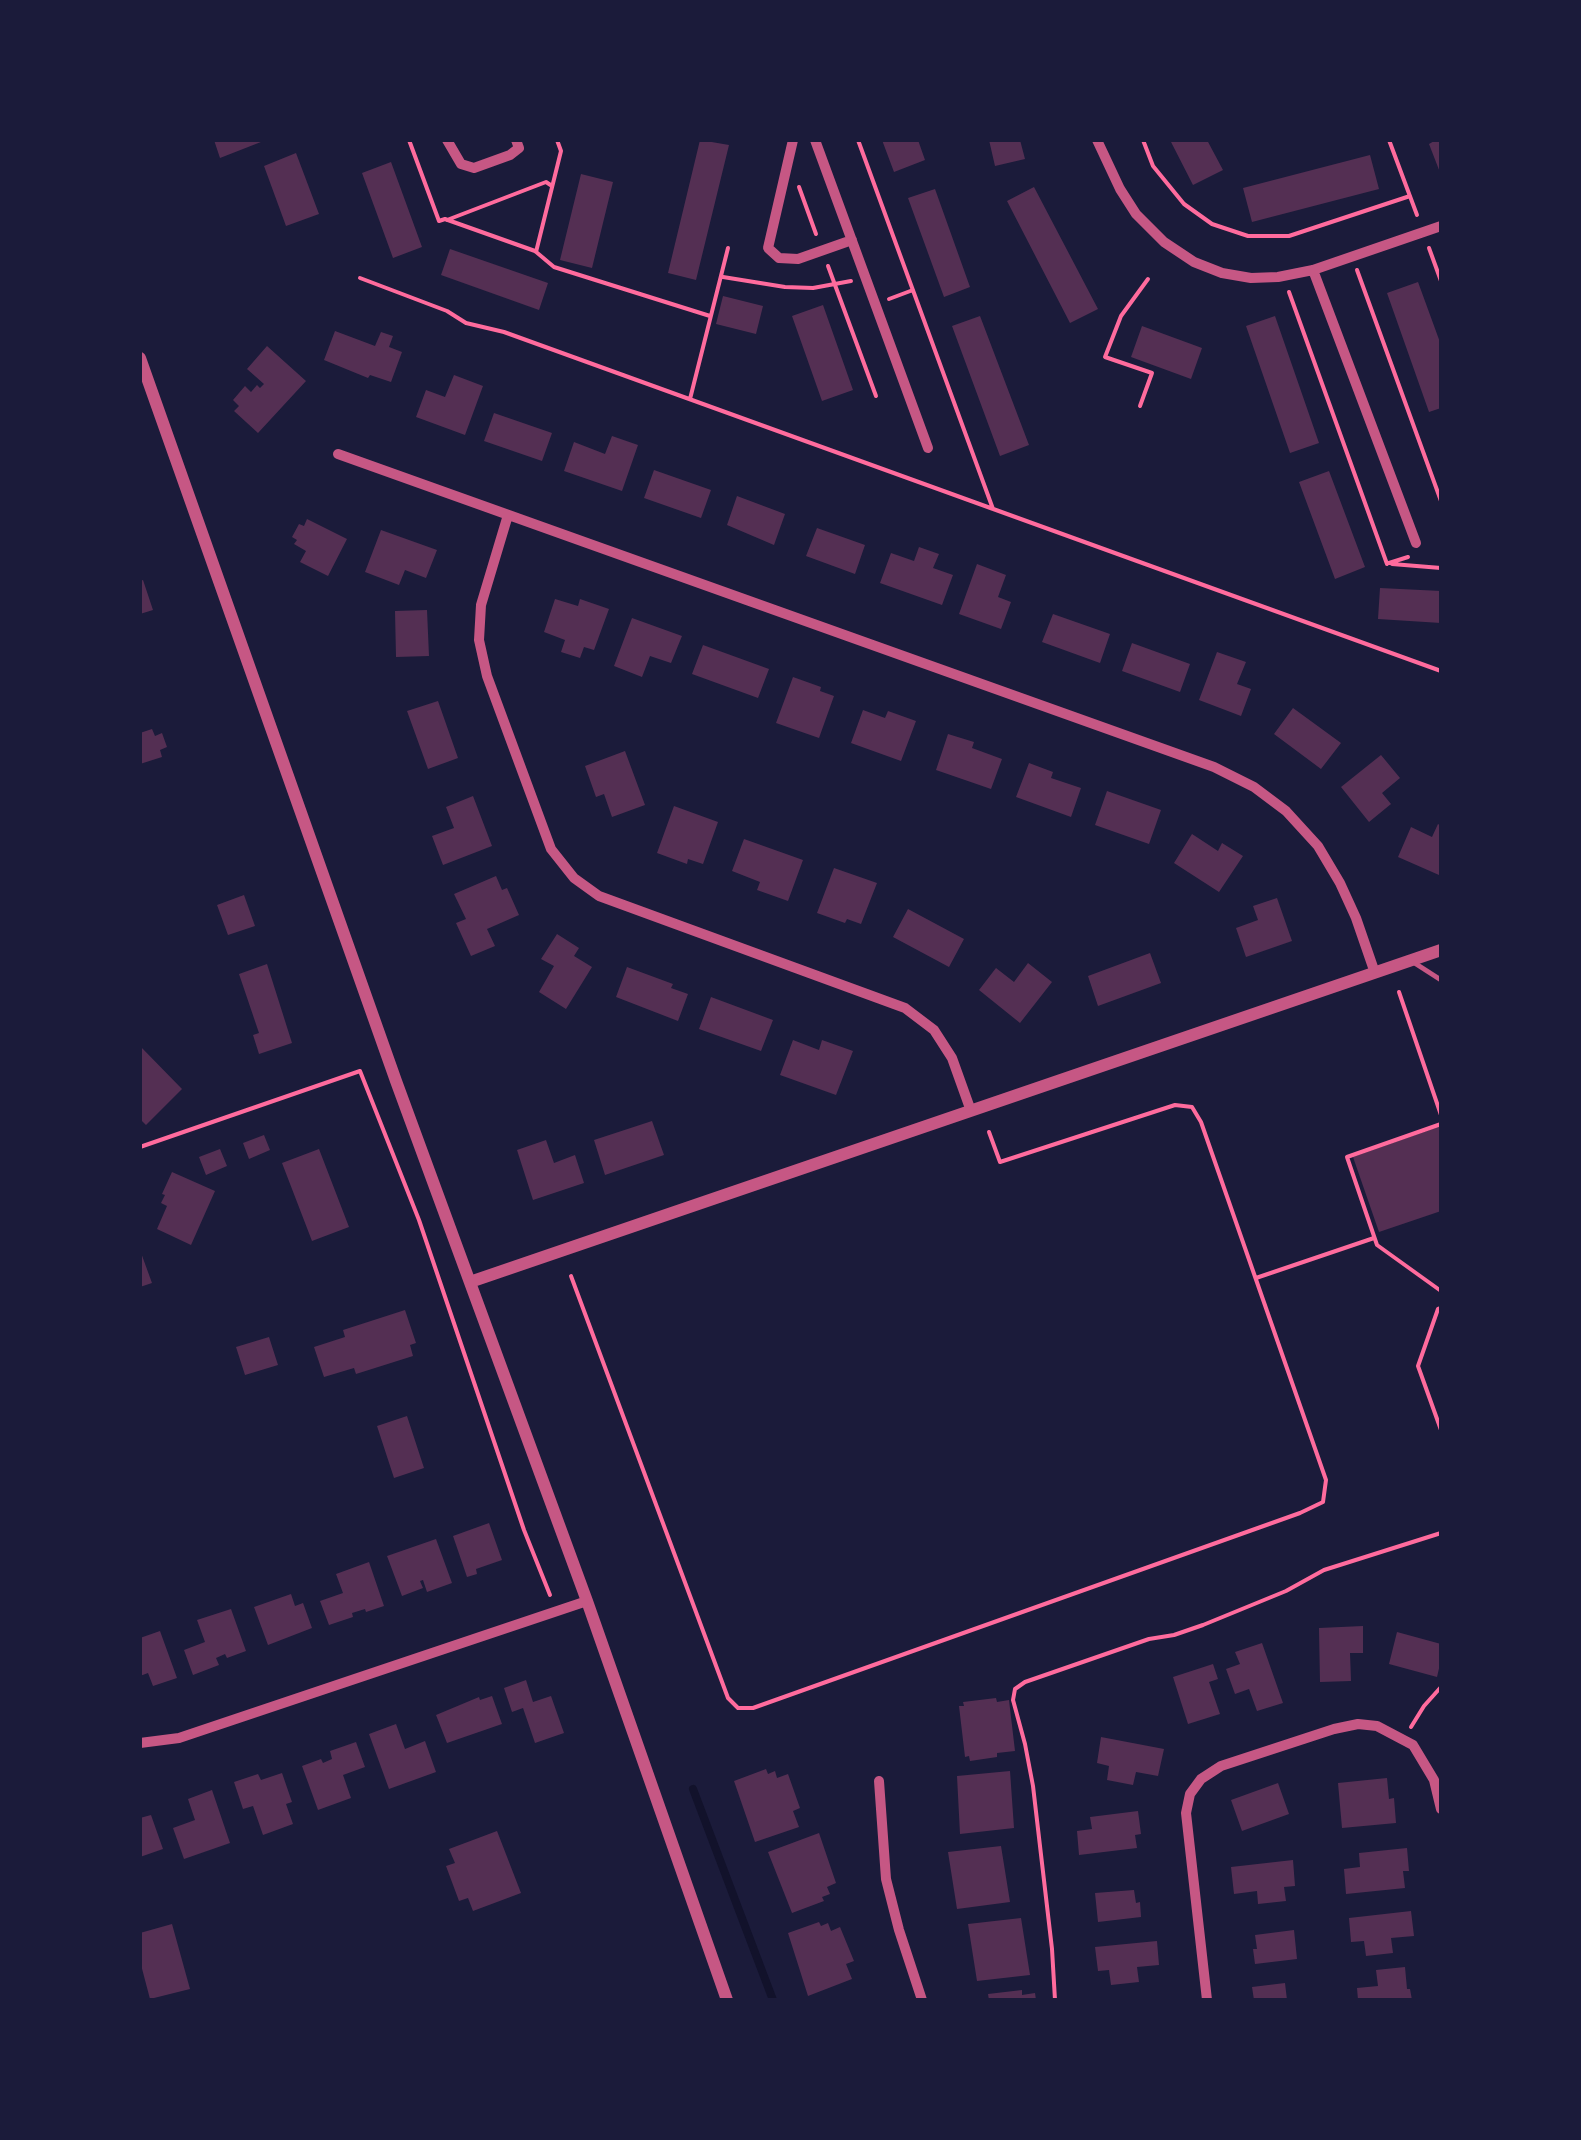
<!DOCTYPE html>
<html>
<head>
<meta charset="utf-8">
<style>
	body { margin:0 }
	#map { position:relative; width:1581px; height:2140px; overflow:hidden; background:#1b1b3a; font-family:Signika,sans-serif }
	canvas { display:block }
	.frame { position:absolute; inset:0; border:142px solid #1b1b3a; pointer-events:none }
</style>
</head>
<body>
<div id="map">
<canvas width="1581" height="2140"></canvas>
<div class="frame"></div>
</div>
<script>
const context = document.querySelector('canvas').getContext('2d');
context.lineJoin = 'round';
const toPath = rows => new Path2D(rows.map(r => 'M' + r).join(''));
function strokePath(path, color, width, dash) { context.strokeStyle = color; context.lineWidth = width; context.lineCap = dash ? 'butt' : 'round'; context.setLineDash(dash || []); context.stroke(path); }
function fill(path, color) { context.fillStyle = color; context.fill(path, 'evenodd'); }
const stream = toPath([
	[693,1789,773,2000]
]);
const building = toPath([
	[214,140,266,140,220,158],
	[700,140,729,145,696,280,668,273],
	[882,140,918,140,925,160,894,172],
	[989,140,1020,140,1025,159,995,166],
	[1170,140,1207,140,1223,170,1193,185],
	[1436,140,1441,140,1441,175,1429,144],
	[296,153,319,214,286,226,264,166],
	[1370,155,1379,189,1252,222,1243,188],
	[391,162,422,247,393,258,362,173],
	[581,174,613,182,592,268,560,260],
	[1034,187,1098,309,1070,323,1007,201],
	[935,189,970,287,944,297,908,198],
	[450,249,548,283,539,310,441,275],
	[1418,282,1441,345,1441,408,1429,412,1387,293],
	[723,296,763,306,756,334,716,324],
	[823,305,853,390,822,401,792,316],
	[980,316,1029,445,1000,456,952,326],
	[1275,316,1319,443,1290,453,1246,326],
	[1142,326,1202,348,1191,379,1131,357],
	[335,331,375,346,381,332,393,336,389,347,402,352,391,382,370,375,368,378,324,360],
	[267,346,306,381,258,433,234,411,239,406,233,400,245,386,251,392,257,385,260,388,264,384,247,369],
	[454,375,483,386,465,435,416,417,426,390,445,397],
	[494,413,552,433,542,461,484,441],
	[612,436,638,445,622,491,564,471,574,442,605,454],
	[654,470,711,490,701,518,644,498],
	[1329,471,1365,567,1335,579,1299,482],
	[737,496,785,514,774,545,727,525],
	[307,519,347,539,328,576,300,562,306,551,294,544,297,540,292,537,299,524,304,526],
	[817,528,865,545,855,574,806,556],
	[381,530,437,550,426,578,405,570,399,585,365,572],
	[919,547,939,554,933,568,953,575,942,605,880,583,891,553,914,561],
	[977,564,1006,575,998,597,1011,602,1001,629,959,614],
	[143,580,153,610,140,614,140,581],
	[1380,588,1441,591,1441,623,1378,619],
	[555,599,578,606,580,599,609,609,594,650,584,647,580,658,561,652,565,640,544,632],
	[427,610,429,656,396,657,395,611],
	[1053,614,1110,634,1100,663,1042,642],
	[632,618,682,636,671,663,650,656,642,677,614,666],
	[1132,643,1190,664,1180,692,1122,671],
	[703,645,769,669,758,698,692,674],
	[1217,652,1246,662,1237,684,1251,689,1241,716,1199,700],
	[793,677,821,687,820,691,834,696,819,738,776,723],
	[438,701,458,758,428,769,407,711],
	[1293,708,1341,743,1321,769,1274,734],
	[863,710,885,718,888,711,916,721,901,761,851,743],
	[152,729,155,736,162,733,167,747,160,750,162,757,140,764,140,733],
	[948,734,974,742,972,748,1002,759,991,789,936,770],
	[625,751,645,805,612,817,604,794,596,797,585,766],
	[1381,755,1400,778,1382,793,1391,804,1369,822,1341,787],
	[1029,763,1053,772,1051,778,1081,788,1071,817,1016,797],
	[1107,791,1161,810,1149,844,1095,825],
	[473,796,492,846,443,865,432,836,454,828,446,807],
	[674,806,718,822,703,864,688,859,687,864,657,853],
	[1438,824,1441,826,1441,872,1439,875,1398,857,1411,827,1432,837],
	[1192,834,1218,851,1222,843,1243,856,1219,892,1174,863],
	[744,839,803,860,788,901,757,890,760,882,732,871],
	[834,868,877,883,861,924,847,919,845,923,817,913],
	[496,876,502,890,507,888,519,915,487,929,495,946,471,956,456,923,466,919,454,894],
	[244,895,255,926,228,935,217,905],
	[1277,898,1292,941,1246,957,1236,928,1258,920,1253,906],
	[908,909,964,939,949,967,893,937],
	[557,934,579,948,574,956,592,967,566,1009,539,992,554,966,541,959],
	[1150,953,1161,983,1098,1006,1088,976],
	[1028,963,1052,982,1020,1023,979,990,996,968,1014,982],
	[267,964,292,1043,259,1054,253,1035,259,1033,239,974],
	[627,967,673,984,671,988,688,994,678,1021,616,997],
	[711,997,773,1020,761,1051,699,1029],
	[793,1040,819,1050,822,1040,853,1051,836,1095,780,1075],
	[140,1046,182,1089,146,1125,140,1119],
	[652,1121,664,1155,605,1175,594,1140],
	[1441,1126,1441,1211,1379,1232,1353,1157],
	[264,1135,270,1150,249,1159,243,1143],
	[546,1140,554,1163,575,1155,584,1183,533,1200,517,1150],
	[220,1149,227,1166,206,1175,199,1157],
	[319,1149,349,1227,312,1241,282,1163],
	[172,1172,215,1191,191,1245,157,1229,167,1206,161,1203,165,1195,162,1194],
	[140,1250,152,1283,140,1287],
	[405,1310,416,1343,410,1345,413,1356,356,1374,354,1368,324,1377,314,1347,345,1337,343,1330],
	[269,1337,278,1365,245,1375,236,1347],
	[407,1416,424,1468,394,1478,377,1426],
	[489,1523,502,1560,476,1569,477,1574,467,1577,453,1536],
	[436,1539,452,1583,427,1592,423,1580,420,1581,423,1588,402,1596,387,1556],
	[369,1562,384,1606,366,1612,365,1609,352,1613,353,1617,329,1625,320,1601,343,1593,336,1574],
	[291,1594,295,1606,303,1603,312,1628,268,1645,254,1607],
	[231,1609,246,1651,227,1658,225,1654,216,1658,219,1665,193,1675,184,1650,205,1642,197,1620],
	[1363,1626,1363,1653,1350,1653,1351,1681,1320,1682,1319,1628],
	[160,1631,177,1678,153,1686,148,1673,140,1676,140,1638],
	[1397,1632,1441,1644,1441,1660,1437,1677,1389,1664],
	[1262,1643,1283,1703,1257,1711,1249,1689,1235,1694,1226,1669,1240,1664,1235,1652],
	[1213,1664,1218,1679,1209,1682,1220,1714,1188,1724,1173,1677],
	[526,1680,533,1702,551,1696,564,1733,535,1743,523,1708,512,1712,504,1688],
	[492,1696,502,1724,447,1743,436,1715,479,1697,480,1700],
	[996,1698,997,1702,1009,1700,1015,1751,997,1753,997,1757,970,1761,969,1756,965,1757,959,1706,964,1706,963,1702],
	[396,1724,405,1749,425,1741,436,1772,389,1789,369,1734],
	[1101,1737,1164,1749,1158,1776,1136,1772,1133,1785,1107,1780,1109,1766,1097,1763],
	[356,1742,365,1767,343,1775,351,1798,318,1810,302,1766,321,1759,323,1763,332,1759,330,1751],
	[766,1769,768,1774,775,1771,777,1778,788,1774,800,1808,793,1811,799,1827,755,1842,734,1781],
	[1010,1771,1014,1828,960,1834,957,1776],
	[282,1773,292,1802,286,1804,293,1824,263,1835,253,1806,243,1809,234,1782,258,1774,261,1780],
	[1387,1778,1389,1799,1394,1798,1396,1823,1342,1828,1338,1783],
	[1278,1783,1289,1814,1242,1831,1231,1800],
	[212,1790,230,1843,184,1859,173,1828,195,1820,188,1799],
	[1138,1811,1141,1834,1135,1835,1137,1848,1079,1855,1077,1831,1092,1829,1090,1817],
	[151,1815,163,1849,140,1857,140,1818],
	[497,1831,521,1893,473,1911,468,1898,459,1901,446,1866,455,1863,449,1849],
	[819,1833,836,1883,827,1887,830,1894,822,1897,824,1901,792,1913,768,1852],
	[1001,1846,1010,1902,957,1909,948,1852],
	[1407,1848,1409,1871,1403,1871,1405,1888,1346,1894,1344,1869,1360,1867,1359,1853],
	[1293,1860,1295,1886,1284,1887,1286,1901,1258,1904,1257,1891,1234,1894,1231,1867],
	[1134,1890,1136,1903,1140,1902,1141,1917,1098,1922,1095,1893],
	[1411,1911,1414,1936,1391,1938,1393,1953,1366,1956,1364,1941,1351,1942,1349,1918],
	[1021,1918,1030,1975,977,1981,968,1924],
	[819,1922,821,1926,828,1923,831,1931,840,1927,854,1961,846,1964,852,1979,808,1996,788,1933],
	[172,1924,190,1989,150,1999,140,1961,140,1933],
	[1294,1930,1297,1959,1255,1964,1253,1949,1257,1949,1255,1935],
	[1157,1941,1159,1965,1137,1967,1139,1982,1111,1985,1109,1970,1098,1971,1095,1947],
	[1405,1967,1407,1989,1410,1989,1412,2000,1358,2000,1357,1988,1378,1986,1376,1970],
	[1285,1983,1287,2000,1254,2000,1252,1987],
	[1022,1990,1022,1995,1035,1993,1036,2000,989,2000,988,1994]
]);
const path = toPath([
	[409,140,439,221,445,219,535,251,554,267,710,316],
	[858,140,993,509],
	[1143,140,1153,166,1184,204,1212,224,1248,236,1289,236,1410,196],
	[1389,140,1417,215],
	[799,187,816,234],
	[447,220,546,182,552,186],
	[1429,248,1441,281],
	[536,252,561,151,557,140],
	[828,266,876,396],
	[1357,270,1441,501],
	[723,277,785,287,813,288,851,281],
	[360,278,447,311,466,323,504,332,1441,671],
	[1289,292,1387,564],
	[889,299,913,290],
	[690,399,728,248],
	[1140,406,1152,373,1105,357,1121,316,1148,279],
	[1389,563,1408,557],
	[1392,564,1441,568],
	[1399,992,1441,1115],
	[1441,1124,1347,1157,1377,1245,1441,1291],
	[140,1147,360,1071,419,1220,524,1530,550,1595],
	[571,1276,728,1698,738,1708,753,1708,1300,1513,1323,1502,1326,1480,1201,1122,1192,1107,1175,1105,1000,1162,989,1132],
	[1256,1278,1374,1238],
	[1441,1308,1438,1309,1418,1366,1441,1430],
	[1411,1727,1424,1706,1441,1687],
	[1055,2000,1052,1949,1033,1786,1025,1744,1013,1700,1015,1689,1025,1682,1149,1639,1174,1635,1203,1625,1286,1591,1324,1570,1441,1533]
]);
const service = toPath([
	[1413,962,1441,980]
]);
const minor = toPath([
	[447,140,461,164,474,168,510,155,519,148,516,140],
	[793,140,768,248,779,258,798,259,852,240],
	[815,140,928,448],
	[1097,140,1120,189,1136,214,1164,242,1194,262,1222,273,1251,278,1278,277,1313,270,1441,226],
	[1313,270,1416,543],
	[338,454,1214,767,1254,787,1286,811,1318,846,1340,883,1356,918,1375,973],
	[508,515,481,605,479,640,487,676,551,849,574,878,599,896,905,1008,934,1030,952,1058,971,1111],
	[140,1743,179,1738,587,1601],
	[879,1781,886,1879,899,1930,922,2000],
	[1207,2000,1186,1813,1190,1794,1201,1779,1221,1766,1334,1729,1358,1724,1377,1726,1413,1745,1434,1780,1441,1809]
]);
const tertiary = toPath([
	[140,358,396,1081,587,1601,727,2000],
	[470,1282,1441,950]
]);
strokePath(stream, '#12122b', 8);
fill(building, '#542f53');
strokePath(path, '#ff6b9d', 4);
strokePath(service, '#c65784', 5);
strokePath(minor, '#c65784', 10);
strokePath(tertiary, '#c65784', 12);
</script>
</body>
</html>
